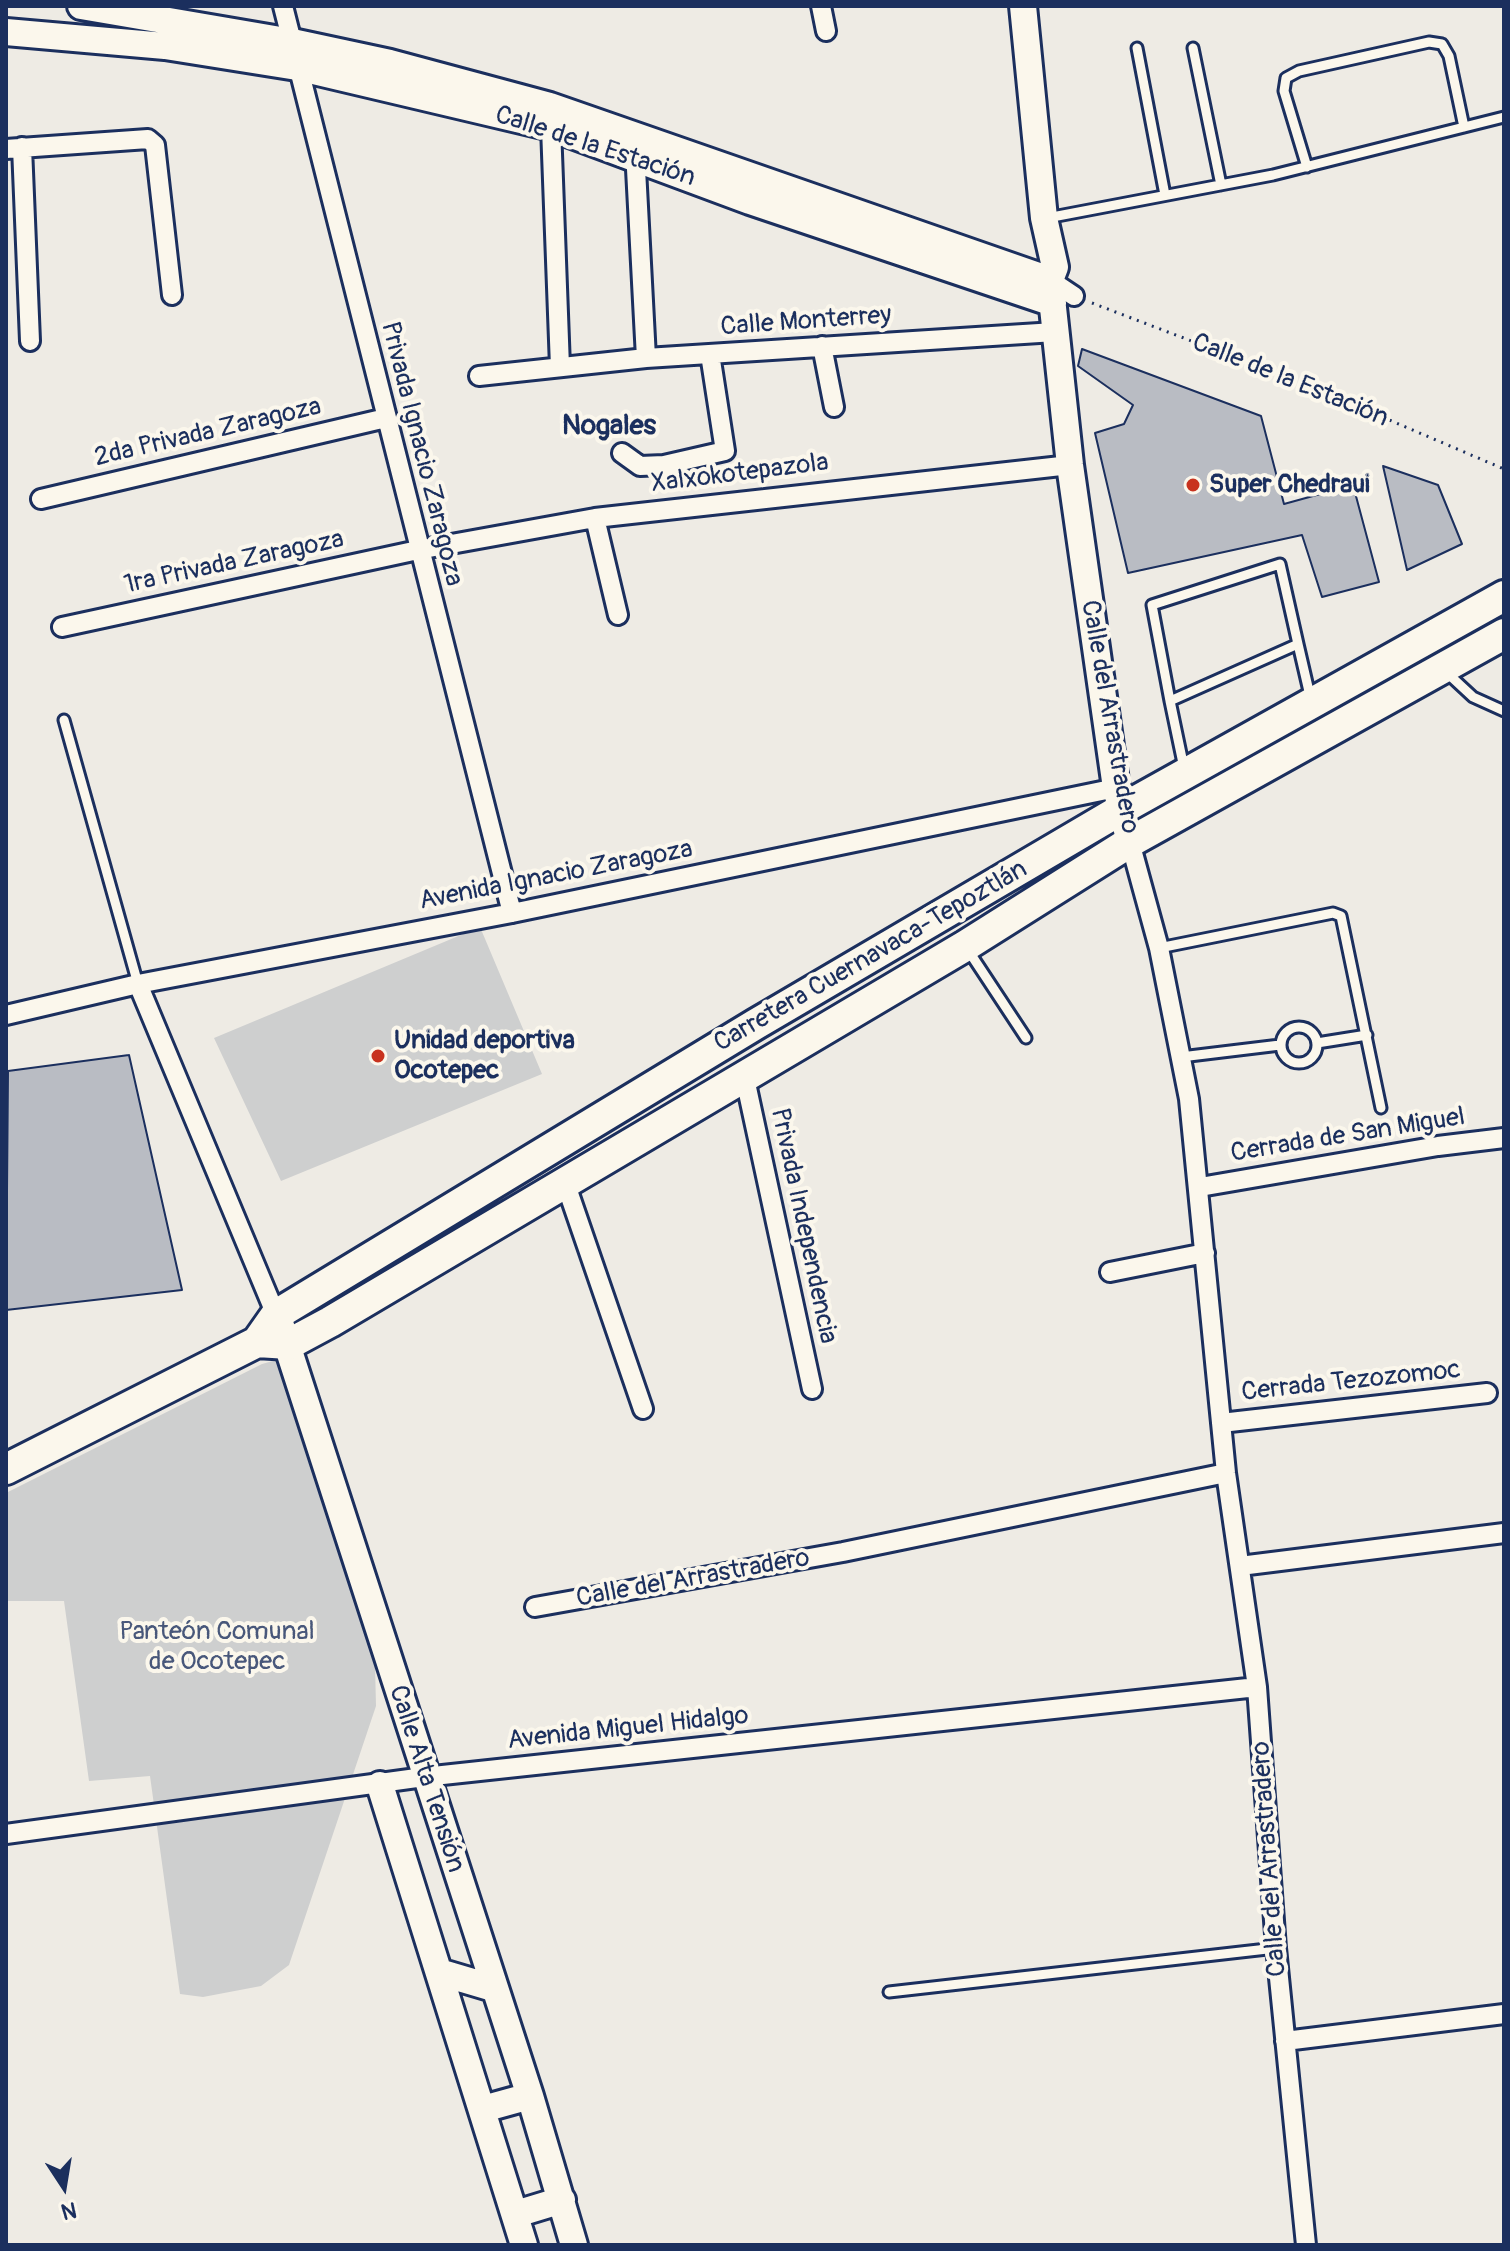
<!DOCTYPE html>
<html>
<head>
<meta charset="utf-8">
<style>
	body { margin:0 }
	#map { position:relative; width:1510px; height:2251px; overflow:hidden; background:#eeebe4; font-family:Pangolin,sans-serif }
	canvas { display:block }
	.frame { position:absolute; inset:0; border:8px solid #1b2f5e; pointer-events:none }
	.north { position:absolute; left:24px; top:2147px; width:80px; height:80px; -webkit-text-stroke:6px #fbf7ec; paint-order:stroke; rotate:168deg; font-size:22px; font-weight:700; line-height:32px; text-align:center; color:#1b2f5e }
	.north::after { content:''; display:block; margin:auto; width:28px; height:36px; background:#1b2f5e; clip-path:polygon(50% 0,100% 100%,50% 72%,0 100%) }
</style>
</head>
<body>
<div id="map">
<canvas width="1510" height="2251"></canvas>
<div class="frame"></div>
<div class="north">N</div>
</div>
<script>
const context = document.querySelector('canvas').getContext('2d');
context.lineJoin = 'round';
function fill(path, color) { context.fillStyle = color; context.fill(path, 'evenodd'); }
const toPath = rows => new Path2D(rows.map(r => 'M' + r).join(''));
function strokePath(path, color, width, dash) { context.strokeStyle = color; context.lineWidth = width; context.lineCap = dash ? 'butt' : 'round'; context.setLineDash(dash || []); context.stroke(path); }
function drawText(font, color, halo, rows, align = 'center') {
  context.font = font + ' Pangolin,sans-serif'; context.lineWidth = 8; context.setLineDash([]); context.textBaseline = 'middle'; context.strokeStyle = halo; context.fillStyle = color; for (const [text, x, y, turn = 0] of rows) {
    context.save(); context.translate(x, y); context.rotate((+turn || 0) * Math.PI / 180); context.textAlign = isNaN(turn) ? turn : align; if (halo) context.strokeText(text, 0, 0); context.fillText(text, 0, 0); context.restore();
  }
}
const green = toPath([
	[480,927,542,1074,281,1181,214,1038],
	[280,1359,375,1665,376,1706,289,1965,261,1986,203,1997,180,1994,150,1776,89,1781,64,1601,6,1601,6,1493,262,1364]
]);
const building = toPath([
	[1082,349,1261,416,1284,504,1353,485,1379,582,1322,597,1302,535,1128,573,1095,433,1124,424,1133,405,1078,366,1082,349],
	[1383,466,1438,485,1462,544,1407,570,1383,466],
	[129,1055,182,1290,6,1310,8,1071,129,1055]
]);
const path = toPath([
	[1092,303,1312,387,1504,469]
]);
const lane = toPath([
	[1137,48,1165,195],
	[1193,48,1221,185],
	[1307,167,1284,91,1286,78,1299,71,1429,42,1442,44,1449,56,1464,127],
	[1047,218,1273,175,1504,117],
	[1445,671,1473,697,1504,711],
	[1170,701,1152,605,1280,564,1298,644],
	[64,720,138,984],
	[1184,768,1170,701,1298,644,1311,700],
	[1159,948,1333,913,1341,916,1381,1108],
	[968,950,1026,1038],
	'1281 1045a18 18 0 1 1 36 0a18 18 0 1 1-36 0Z',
	[1317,1043,1367,1035],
	[1181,1057,1280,1045],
	[889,1992,1276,1948]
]);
const street = toPath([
	[283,6,512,913],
	[821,6,826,31],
	[551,127,560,367],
	[22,147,30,341],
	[6,149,148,139,155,145,172,295],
	[635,150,646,358],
	[1050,280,1074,296],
	[822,346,834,407],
	[479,376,646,358,1055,332],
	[622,453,640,466,664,465,725,451,710,354],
	[41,499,386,418],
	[595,518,618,615],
	[62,627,418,550,595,518,1070,465],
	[1130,842,1159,948,1189,1099,1226,1473,1257,1687,1276,1948,1306,2245],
	[138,984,276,1315],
	[6,1015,138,984,512,913,1116,788],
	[744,1074,812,1389],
	[565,1182,643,1409],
	[1200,1187,1438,1146,1504,1138],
	[1110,1272,1205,1253],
	[1221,1423,1487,1393],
	[1240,1566,1504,1533],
	[535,1607,843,1552,1226,1473],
	[6,1834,424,1777,1257,1687],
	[1285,2041,1504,2014]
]);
const secondary = toPath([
	[81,6,292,42,390,63,550,106,1050,280],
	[1023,6,1044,218,1055,267,1050,280,1070,465,1116,788,1130,842],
	[6,32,165,46,297,67,551,127,750,201,1053,303],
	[281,1326,530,2096,574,2245],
	[380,1785,524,2245],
	[439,1972,493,1988],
	[483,2109,530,2096],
	[516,2214,562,2200]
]);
const primary = toPath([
	[257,1342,276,1315,756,1024,1122,809,1504,596],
	[6,1469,257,1342,289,1344,330,1322,965,946,1130,842,1504,634]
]);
const markers = [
	[1193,485,8,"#c8321e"],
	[378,1056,8,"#c8321e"]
];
const streetNames = [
	["Calle de la Estación",595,147,18],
	["Calle Monterrey",806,322,-4],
	["Calle de la Estación",1290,381,22],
	["2da Privada Zaragoza",208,433,-13],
	["Privada Ignacio Zaragoza",421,454,76],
	["Xalxokotepazola",740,474,-7],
	["1ra Privada Zaragoza",234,563,-12],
	["Calle del Arrastradero",1109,717,80],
	["Avenida Ignacio Zaragoza",556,876,-11],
	["Carretera Cuernavaca-Tepoztlán",871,957,-30],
	["Cerrada de San Miguel",1348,1136,-9],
	["Privada Independencia",803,1226,78],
	["Cerrada Tezozomoc",1351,1382,-6],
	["Calle del Arrastradero",693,1579,-10],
	["Avenida Miguel Hidalgo",628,1729,-6],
	["Calle Alta Tensión",426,1779,72],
	["Calle del Arrastradero",1270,1859,-94]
];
const poiNames = [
	["Super Chedraui",1209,485],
	["Unidad deportiva",394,1041],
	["Ocotepec",394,1071]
];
const parkNames = [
	["Panteón Comunal",217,1632],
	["de Ocotepec",217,1662]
];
const neighbourhoodNames = [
	["Nogales",609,427]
];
fill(green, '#cecfcf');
fill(building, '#b9bcc3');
strokePath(building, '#1b2f5e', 2);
strokePath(lane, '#1b2f5e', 15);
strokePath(street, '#1b2f5e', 24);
strokePath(secondary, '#1b2f5e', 32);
strokePath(primary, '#1b2f5e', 36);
strokePath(path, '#1b2f5e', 3, [2, 6]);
strokePath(lane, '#fbf7ec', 9);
strokePath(street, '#fbf7ec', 18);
strokePath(secondary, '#fbf7ec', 26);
strokePath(primary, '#fbf7ec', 30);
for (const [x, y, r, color] of markers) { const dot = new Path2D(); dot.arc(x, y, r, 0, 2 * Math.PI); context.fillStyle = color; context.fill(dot); strokePath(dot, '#fbf7ec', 3); }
drawText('26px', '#1b2f5e', '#fbf7ec', streetNames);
drawText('bold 26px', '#1b2f5e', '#fbf7ec', poiNames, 'left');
drawText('26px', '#48577a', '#fbf7ec', parkNames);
drawText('bold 28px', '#1b2f5e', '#fbf7ec', neighbourhoodNames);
</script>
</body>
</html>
